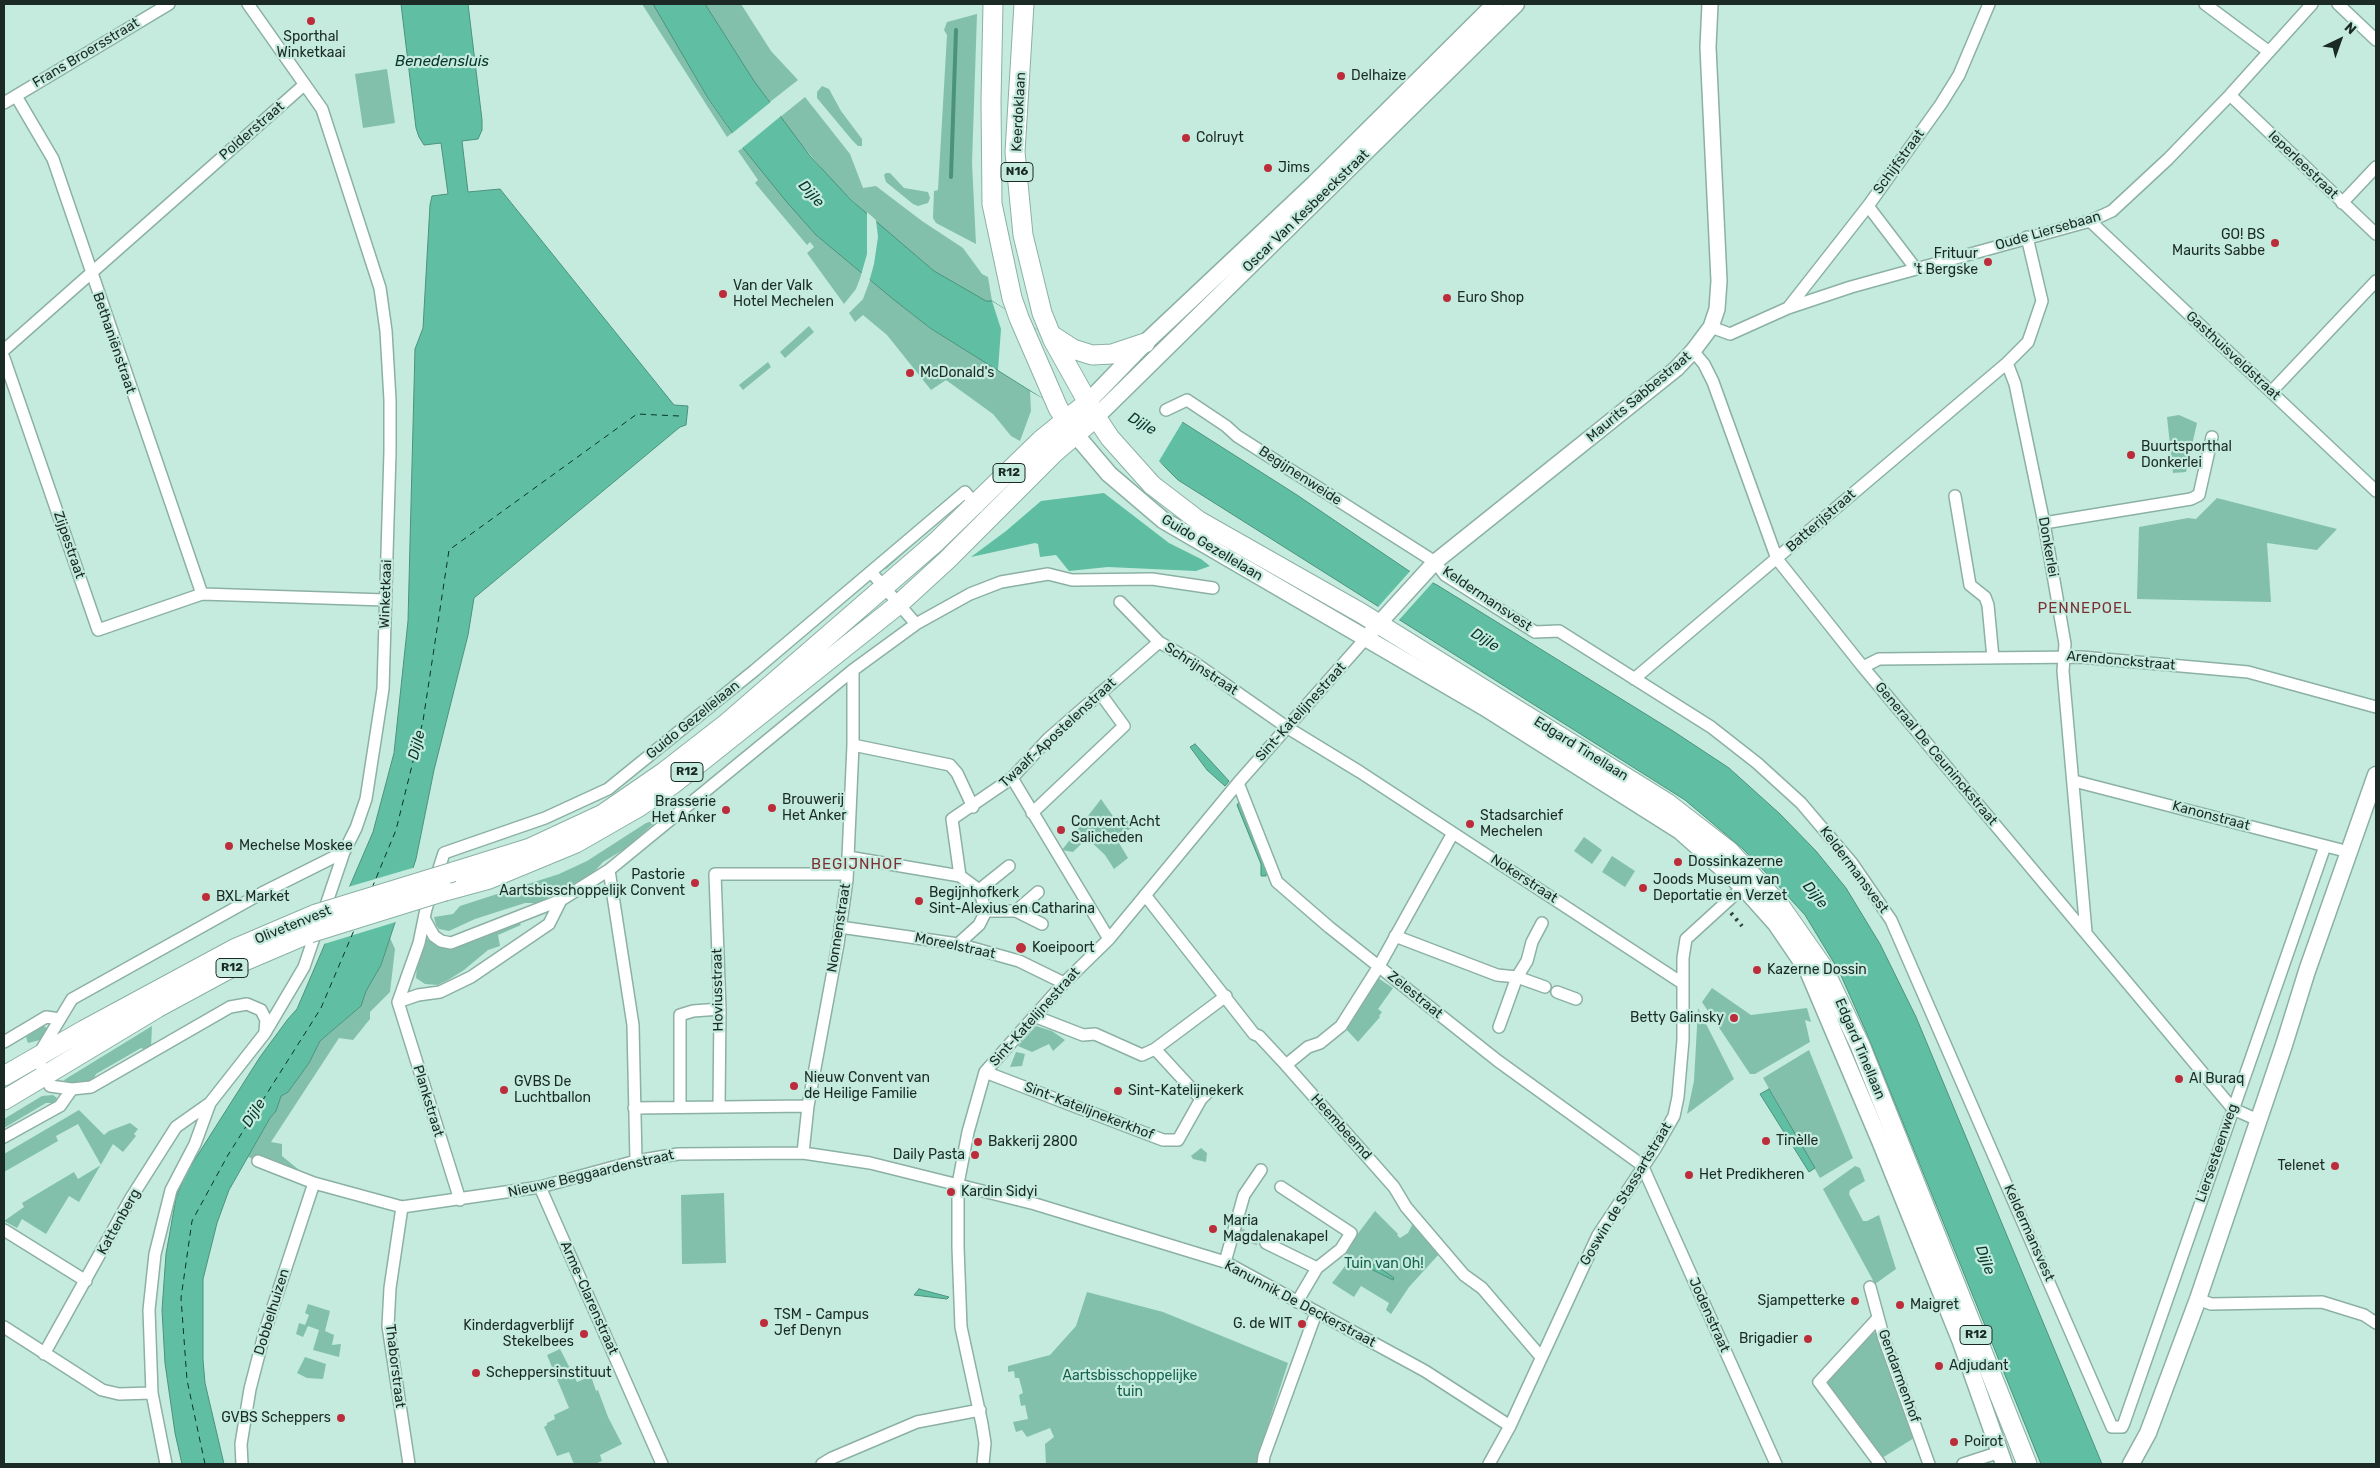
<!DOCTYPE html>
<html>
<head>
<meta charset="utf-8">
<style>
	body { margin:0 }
	#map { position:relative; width:2380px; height:1468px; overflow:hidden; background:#c4ebdd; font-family:Rubik,sans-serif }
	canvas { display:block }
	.frame { position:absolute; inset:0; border:5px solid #1b2a25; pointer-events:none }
	.north { position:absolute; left:2315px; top:15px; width:50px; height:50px; -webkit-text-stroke:4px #c4ebdd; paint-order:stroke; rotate:42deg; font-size:14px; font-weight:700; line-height:20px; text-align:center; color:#1b2a25 }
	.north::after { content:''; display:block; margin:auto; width:18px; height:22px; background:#1b2a25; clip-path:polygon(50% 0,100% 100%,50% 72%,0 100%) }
</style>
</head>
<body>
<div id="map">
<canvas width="2380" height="1468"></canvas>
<div class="frame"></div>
<div class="north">N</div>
</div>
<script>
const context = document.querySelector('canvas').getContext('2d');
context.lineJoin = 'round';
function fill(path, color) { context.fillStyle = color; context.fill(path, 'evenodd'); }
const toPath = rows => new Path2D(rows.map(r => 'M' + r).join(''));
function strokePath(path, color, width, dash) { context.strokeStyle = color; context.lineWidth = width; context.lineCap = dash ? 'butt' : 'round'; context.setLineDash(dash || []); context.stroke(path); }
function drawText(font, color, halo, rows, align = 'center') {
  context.font = font + ' Rubik,sans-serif'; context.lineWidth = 4.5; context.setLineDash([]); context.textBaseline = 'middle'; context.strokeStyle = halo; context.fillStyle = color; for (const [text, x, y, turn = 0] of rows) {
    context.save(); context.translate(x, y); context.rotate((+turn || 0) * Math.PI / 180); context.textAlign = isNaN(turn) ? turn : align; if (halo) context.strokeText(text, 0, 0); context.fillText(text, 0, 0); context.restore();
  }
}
const green = toPath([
	[642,4,653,4,665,22,709,101,732,133,727,137],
	[705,4,741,4,771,51,798,80,770,102,754,81],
	[977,14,972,163,976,244,936,223,933,218,934,191,938,190,947,35,944,30,947,22],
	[387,69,395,123,363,128,355,74],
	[822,86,829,89,841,111,862,139,862,146,858,146,852,140,817,98,817,92],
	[805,97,850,154,863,188,876,186,922,221,963,248,982,274,988,277,992,301,986,302,934,271,884,231,835,184,779,118],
	[743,148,815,234,862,273,856,289,844,304,807,253,814,247,810,242,807,245,755,183,758,180,738,151],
	[886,173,890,173,904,188,928,192,930,198,928,203,918,206,913,204,886,182,884,175],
	[870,280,930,328,1030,390,1031,411,1020,441,1011,436,993,414,946,380,931,390,887,335,863,315,855,322,849,313,863,299],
	[809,326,814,332,785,358,780,352],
	[768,362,771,367,743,390,739,385],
	[2179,415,2197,423,2186,472,2173,473,2167,417],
	[2217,498,2337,529,2317,550,2267,543,2271,602,2137,599,2139,527,2188,518,2196,519],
	[954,505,956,507,886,569,881,570],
	[1101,799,1115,819,1123,815,1133,827,1116,838,1128,858,1114,869,1105,855,1087,838,1073,852,1062,850],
	[659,819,626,848,603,862,591,875,537,903,525,903,475,919,449,931,439,929,436,925,434,917,453,914,460,906,559,874,587,861,646,823],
	[1584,837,1602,850,1592,864,1574,851],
	[1612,856,1635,871,1625,887,1602,872],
	[519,922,521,925,498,935,500,946,488,950,464,970,448,980,438,985,425,984,416,978,417,965,425,940,428,939,437,946,449,947,462,945],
	[390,938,395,949,390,992,370,1012,370,1019,353,1040,339,1038,271,1142,282,1144,282,1156,304,1174,299,1174,248,1157,270,1118,276,1111,281,1096,288,1092,309,1063,320,1041,361,1006,366,991,381,965],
	[1378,978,1393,988,1378,1009,1382,1012,1379,1016,1380,1017,1358,1042,1345,1028],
	[1712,988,1751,1015,1807,1008,1811,1022,1805,1020,1810,1042,1755,1074,1750,1074,1702,1002],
	[1698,1008,1734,1079,1687,1114,1694,1081],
	[41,1024,48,1029,44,1039,28,1043,26,1037,32,1033,33,1028],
	[152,1026,151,1047,146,1050,141,1048,96,1074,93,1080,85,1083,66,1084,64,1080],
	[1036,1026,1052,1031,1065,1040,1053,1051,1049,1044,1032,1052,1018,1046],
	[1809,1050,1853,1158,1820,1178,1763,1078],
	[1016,1052,1025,1054,1022,1066,1010,1067],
	[53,1095,57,1098,54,1103,46,1103,4,1128,4,1119,42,1096],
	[79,1110,104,1135,109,1131,130,1123,138,1129,134,1134,136,1136,123,1152,113,1144,79,1202,69,1196,46,1234,22,1219,17,1228,4,1221,24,1207,22,1203,74,1172,78,1179,101,1165,78,1124,56,1136,58,1141,4,1172,4,1154],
	[1201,1148,1207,1153,1206,1162,1193,1159,1191,1156],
	[1855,1166,1860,1168,1865,1181,1850,1190,1849,1194,1863,1221,1867,1221,1879,1215,1896,1269,1875,1284,1823,1189],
	[724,1193,726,1263,682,1264,681,1195],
	[1375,1211,1398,1234,1397,1235,1400,1238,1408,1233,1413,1223,1440,1253,1409,1287,1391,1314,1386,1310,1389,1303,1361,1286,1354,1297,1332,1283,1352,1257,1344,1252],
	[1087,1292,1163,1312,1288,1363,1260,1450,1258,1464,1046,1464,1045,1444,1054,1437,1050,1428,1027,1437,1022,1430,1016,1432,1013,1422,1028,1419,1025,1405,1021,1406,1019,1395,1023,1393,1019,1378,1015,1378,1014,1371,1008,1372,1008,1366,1050,1355,1076,1326],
	[308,1304,330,1311,325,1331,334,1335,332,1345,341,1344,339,1357,313,1350,319,1330,308,1326,303,1337,296,1334,299,1323,305,1325,309,1315,305,1313],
	[1877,1332,1914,1438,1882,1458,1825,1383,1873,1333],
	[560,1349,577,1382,591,1376,596,1391,598,1390,608,1417,622,1444,600,1455,602,1461,595,1464,574,1464,569,1452,557,1456,544,1427,547,1425,547,1423,555,1419,554,1415,569,1408,547,1355],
	[305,1357,326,1364,323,1379,307,1378,297,1373]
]);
const forest = toPath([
	[1104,493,1169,543,1201,559,1210,566,1196,571,1108,567,1069,571,1056,555,1040,557,1038,544,1035,543,971,557,1006,531,1041,501]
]);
const water = toPath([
	[401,4,468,4,482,120,482,130,478,139,462,141,468,192,500,189,674,405,688,406,686,425,680,427,474,598,468,635,434,770,416,859,381,965,366,991,361,1006,320,1041,309,1063,288,1092,281,1096,276,1111,270,1118,229,1190,217,1223,203,1279,203,1360,205,1383,224,1464,182,1464,175,1433,165,1363,162,1310,166,1254,176,1198,185,1175,260,1057,288,1019,297,1009,373,832,394,753,408,621,415,349,423,328,430,205,432,196,448,194,441,143,424,145,419,137,416,128,401,4],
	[653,4,705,4,754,81,810,156,851,200,934,271,986,301,992,301,1297,495,1409,571,1437,585,1673,731,1729,768,1780,814,1816,851,1846,888,1880,944,1916,1017,2102,1464,2041,1464,1867,1034,1839,971,1805,915,1775,882,1743,849,1685,800,1178,480,1161,463,1034,393,930,328,893,299,816,235,785,200,743,148,709,100,653,4],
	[1195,744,1229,781,1225,786,1207,770,1190,747,1195,744],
	[1241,799,1267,865,1266,876,1261,876,1261,864,1237,805,1241,799],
	[1769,1089,1815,1168,1809,1172,1760,1094,1769,1089],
	[1362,1261,1377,1266,1394,1278,1393,1280,1361,1264,1362,1261],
	[919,1289,949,1297,947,1299,914,1295,919,1289]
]);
const pier = toPath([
	[772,101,781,116,741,149,730,135],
	[867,212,876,220,878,237,874,264,869,282,861,275,867,254],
	[992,301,1183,421,1159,461,1177,481,1160,465,1071,416,998,370,1001,329],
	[1412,569,1434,581,1398,621,1378,607],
	[416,867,399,921,324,944,348,887]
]);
const stream = toPath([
	[951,177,956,30]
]);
const ferry = toPath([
	[372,888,396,830,423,721,449,550,637,414,679,416],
	[205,1464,187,1380,181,1298,192,1221,228,1155,321,1008,355,928]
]);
const minorTunnel = toPath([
	[1233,1231,1266,1243]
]);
const minor = toPath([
	[248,4,322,109,380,288,386,331,390,400,390,452,383,689,366,799,356,828,344,852,323,914],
	[2205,4,2268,51],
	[2338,4,2376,40],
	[2230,95,2376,234],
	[16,96,53,159,202,594],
	[4,103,169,4],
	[2342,203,2376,167],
	[1868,206,1916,269],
	[2090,221,2376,491],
	[1788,308,1868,206,1941,104,1959,75,1989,4],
	[1711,327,1730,334,1788,308,1851,287,2090,221,2112,211,2168,159,2230,95,2312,4],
	[4,350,304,85],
	[1693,351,1704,364,1713,382,1777,559,1863,667,2233,1109,2258,1120],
	[4,358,98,630,202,594,385,600],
	[2007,363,2015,384,2044,523,2065,644,2063,671,2086,932],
	[2271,392,2376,281],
	[1166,410,1187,400,1226,426,1237,436,1435,562,1445,575,1535,632,1559,631,1711,727,1757,763,1801,803,1852,863,1891,920,2112,1427,2122,1427,2124,1423,2325,846],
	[1955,496,1970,585,1985,597,1988,605,1993,658],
	[2044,523,2191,499,2199,495,2212,437],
	[871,572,916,624],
	[1120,602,1159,642,1192,661,1288,728,1360,772,1682,983],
	[1863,667,1879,659,2081,657,2248,672,2376,707],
	[1634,679,2007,363,2028,342,2042,301,2027,237],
	[853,745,950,765,957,773,973,807],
	[1012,778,1109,939],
	[2074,781,2349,852],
	[1238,783,1277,882,1329,927,1498,1061,1642,1165,1776,1464],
	[1032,813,1124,726,1100,693],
	[848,857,960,876,979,890,986,911,979,925,958,944],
	[609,870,633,1025,636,1161],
	[960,876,952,819,1012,778,1048,739,1159,642],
	[979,890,1009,866],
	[1145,895,1254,1034,1259,1036,1286,1065,1394,1187,1406,1207,1464,1275,1482,1288,1541,1357],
	[986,911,1016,911,1038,892],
	[1016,911,1042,924],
	[425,920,434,936,441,941,451,943,561,900,609,870,853,670,916,624,970,594,1001,582,1048,574,1072,580,1152,579,1213,588],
	[840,927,958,944,1019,961,1064,983],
	[1395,936,1497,975,1517,977,1545,987],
	[1557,992,1576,999],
	[398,1002,419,943,426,909,444,853,545,818,608,789,755,670,965,492,978,507],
	[398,1002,460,1200],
	[398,1002,418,995,440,992,471,977,549,924,561,900],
	[1034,1016,1083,1035,1095,1034,1142,1055,1155,1049,1226,996],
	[1499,1027,1517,977,1527,961,1532,942,1542,923],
	[265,1031,266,1020,261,1010,247,1004,230,1007,91,1087,72,1089,50,1086,37,1057,72,999,262,893,344,852],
	[4,1042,46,1017,60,1019],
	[1155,1049,1201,1099,1207,1093],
	[1286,1065,1308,1047,1320,1043,1341,1026,1379,966,1453,833],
	[985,1072,1163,1140,1178,1140,1201,1099],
	[719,1106,720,1009,715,874,847,874],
	[680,1107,680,1015,693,1011,720,1009],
	[634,1108,808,1106],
	[4,1137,60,1106,72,1089],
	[803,1153,808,1106,838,944,847,880,853,745,853,670],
	[258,1161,314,1183,402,1207,540,1187,636,1161,678,1154,803,1153,870,1163,1035,1204,1225,1262,1425,1371,1510,1426],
	[540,1187,662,1464],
	[1281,1187,1351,1233,1341,1249,1317,1268,1297,1302],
	[402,1207,390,1288,388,1326,409,1464],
	[4,1230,86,1281],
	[1266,1243,1317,1268],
	[1225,1262,1244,1195,1261,1170],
	[1870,1287,1884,1339,1929,1464],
	[2198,1299,2211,1304,2322,1302,2364,1315,2376,1323],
	[1878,1318,1819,1382,1880,1464],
	[4,1327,102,1390,119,1394,152,1393],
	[44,1354,131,1198,176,1127,210,1103],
	[166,1464,152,1393,149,1310,155,1254,171,1190,195,1144,210,1103,265,1033,304,967,317,929],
	[242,1464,241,1444,250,1389,265,1331,314,1183],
	[822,1464,832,1458,917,1422,980,1410],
	[983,1464,985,1443,982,1424,961,1327,958,1247,958,1184,968,1132,985,1072,1064,983,1109,939,1238,783,1366,638],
	[1263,1464,1264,1456,1316,1313],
	[1489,1464,1510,1426,1598,1235,1655,1149,1674,1116,1678,1097,1683,1040,1683,958,1686,939,1743,887,1745,882],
	[1963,1464,2000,1452]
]);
const tertiary = toPath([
	[1372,631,1435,562,1676,369,1693,351,1711,327,1717,309,1719,281,1708,47,1710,4]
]);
const secondary = toPath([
	[1087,403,1145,343,1314,184,1495,4],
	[1096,417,1516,4],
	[1076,435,1109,474,1163,520,1484,707,1680,831,1743,887,1776,924,1808,971,1880,1141,1961,1342,2004,1464],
	[2131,1464,2148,1433,2198,1299,2284,1045,2307,971,2376,775]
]);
const primary = toPath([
	[993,4,991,101,992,204,995,218,1012,298,1019,318,1058,408,1071,428],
	[1024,4,1015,152,1023,235,1042,313,1053,340,1096,417,1110,438,1152,485,1199,521,1361,613,1667,803,1729,851,1780,906,1822,966,1860,1045,2027,1464],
	[1053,336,1073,349,1092,355,1112,354,1145,343],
	[453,872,530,848,603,814,664,772,727,723,936,542,1041,440,1087,403],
	[445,891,489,879,576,843,637,808,673,784,899,604,947,560,1054,453,1096,417],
	[4,1076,84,1030,234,949,316,914],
	[4,1100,157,1008,242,962,310,933]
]);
const rail = toPath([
	[1731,913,1742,926]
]);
const primaryBridge = toPath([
	[316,914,453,872],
	[310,933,445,891]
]);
const markers = [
	[311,21,5,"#bd2c3a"],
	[1341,76,5,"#bd2c3a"],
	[1186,138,5,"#bd2c3a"],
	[1268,168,5,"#bd2c3a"],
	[2275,243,5,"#bd2c3a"],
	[1988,262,5,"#bd2c3a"],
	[723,294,5,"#bd2c3a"],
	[1447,298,5,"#bd2c3a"],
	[910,373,5,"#bd2c3a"],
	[2131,455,5,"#bd2c3a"],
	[772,808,5,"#bd2c3a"],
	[726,810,5,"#bd2c3a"],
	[1470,824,5,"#bd2c3a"],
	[1061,830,5,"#bd2c3a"],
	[229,846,5,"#bd2c3a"],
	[1678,862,5,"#bd2c3a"],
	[695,883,5,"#bd2c3a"],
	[1643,888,5,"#bd2c3a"],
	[206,897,5,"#bd2c3a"],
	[919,901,5,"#bd2c3a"],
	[1021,948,6,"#bd2c3a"],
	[1757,970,5,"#bd2c3a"],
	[1734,1018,5,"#bd2c3a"],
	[2179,1079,5,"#bd2c3a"],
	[794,1086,5,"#bd2c3a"],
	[504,1090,5,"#bd2c3a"],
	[1118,1091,5,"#bd2c3a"],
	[1766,1141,5,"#bd2c3a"],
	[978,1142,5,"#bd2c3a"],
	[975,1155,5,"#bd2c3a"],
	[2335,1166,5,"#bd2c3a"],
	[1689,1175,5,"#bd2c3a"],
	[951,1192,5,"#bd2c3a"],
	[1213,1229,5,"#bd2c3a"],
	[1855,1301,5,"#bd2c3a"],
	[1900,1305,5,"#bd2c3a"],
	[764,1323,5,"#bd2c3a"],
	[1302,1324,5,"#bd2c3a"],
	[584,1334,5,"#bd2c3a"],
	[1808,1339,5,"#bd2c3a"],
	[1939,1366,5,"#bd2c3a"],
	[476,1373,5,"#bd2c3a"],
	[341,1418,5,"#bd2c3a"],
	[1954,1442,5,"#bd2c3a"]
];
const shields = [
	[1017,172,32],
	[1009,473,32],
	[687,772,32],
	[232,968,32],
	[1976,1335,32]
];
const shieldNames = [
	["N16",1017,172],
	["R12",1009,473],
	["R12",687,772],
	["R12",232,968],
	["R12",1976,1335]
];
const poiNames = [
	["Sporthal",311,37,"center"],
	["Winketkaai",311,53,"center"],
	["Delhaize",1351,76],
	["Colruyt",1196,138],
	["Jims",1278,168],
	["GO! BS",2265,235,"right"],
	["Maurits Sabbe",2265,251,"right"],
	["Frituur",1978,254,"right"],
	["'t Bergske",1978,270,"right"],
	["Van der Valk",733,286],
	["Hotel Mechelen",733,302],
	["Euro Shop",1457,298],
	["McDonald's",920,373],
	["Buurtsporthal",2141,447],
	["Donkerlei",2141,463],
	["Brouwerij",782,800],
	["Het Anker",782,816],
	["Brasserie",716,802,"right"],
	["Het Anker",716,818,"right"],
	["Stadsarchief",1480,816],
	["Mechelen",1480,832],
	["Convent Acht",1071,822],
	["Salicheden",1071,838],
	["Mechelse Moskee",239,846],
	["Dossinkazerne",1688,862],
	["Pastorie",685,875,"right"],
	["Aartsbisschoppelijk Convent",685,891,"right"],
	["Joods Museum van",1653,880],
	["Deportatie en Verzet",1653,896],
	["Begijnhofkerk",929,893],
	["Sint-Alexius en Catharina",929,909],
	["BXL Market",216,897],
	["Koeipoort",1032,948],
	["Kazerne Dossin",1767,970],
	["Betty Galinsky",1724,1018,"right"],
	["Nieuw Convent van",804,1078],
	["de Heilige Familie",804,1094],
	["Al Buraq",2189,1079],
	["GVBS De",514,1082],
	["Luchtballon",514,1098],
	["Sint-Katelijnekerk",1128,1091],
	["Tinèlle",1776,1141],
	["Bakkerij 2800",988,1142],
	["Daily Pasta",965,1155,"right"],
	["Telenet",2325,1166,"right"],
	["Het Predikheren",1699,1175],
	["Kardin Sidyi",961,1192],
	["Maria",1223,1221],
	["Magdalenakapel",1223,1237],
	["Sjampetterke",1845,1301,"right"],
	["Maigret",1910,1305],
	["TSM - Campus",774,1315],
	["Jef Denyn",774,1331],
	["G. de WIT",1292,1324,"right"],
	["Kinderdagverblijf",574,1326,"right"],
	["Stekelbees",574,1342,"right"],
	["Brigadier",1798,1339,"right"],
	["Adjudant",1949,1366],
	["Scheppersinstituut",486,1373],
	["GVBS Scheppers",331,1418,"right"],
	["Poirot",1964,1442]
];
const streetNames = [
	["Frans Broersstraat",86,53,-31],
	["Keerdoklaan",1019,112,-87],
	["Polderstraat",252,131,-41],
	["Schijfstraat",1899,162,-54],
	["Ieperleestraat",2303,165,44],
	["Oscar Van Kesbeeckstraat",1306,211,-44],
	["Oude Liersebaan",2048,231,-16],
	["Bethaniënstraat",114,343,71],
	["Gasthuisveldstraat",2233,356,43],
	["Maurits Sabbestraat",1639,397,-40],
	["Begijnenweide",1300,476,33],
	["Batterijstraat",1821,521,-41],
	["Zijpestraat",69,545,71],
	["Donkerlei",2048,547,80],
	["Guido Gezellelaan",1212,548,31],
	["Winketkaai",386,594,-88],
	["Keldermansvest",1487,599,34],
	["Arendonckstraat",2121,661,5],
	["Schrijnstraat",1201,669,33],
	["Sint-Katelijnestraat",1301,712,-48],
	["Guido Gezellelaan",693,720,-39],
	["Twaalf-Apostelenstraat",1058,733,-43],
	["Edgard Tinellaan",1581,749,32],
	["Generaal De Ceuninckstraat",1936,754,50],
	["Kanonstraat",2211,816,15],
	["Keldermansvest",1854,870,53],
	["Nokerstraat",1524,879,33],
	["Olivetenvest",293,925,-22],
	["Nonnenstraat",839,928,-81],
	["Moreelstraat",955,946,12],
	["Hoviusstraat",718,990,-91],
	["Zelestraat",1415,995,39],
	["Sint-Katelijnestraat",1035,1017,-48],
	["Edgard Tinellaan",1860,1049,67],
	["Plankstraat",428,1101,73],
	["Sint-Katelijnekerkhof",1089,1111,21],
	["Heembeemd",1341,1127,48],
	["Liersesteenweg",2217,1153,-71],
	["Nieuwe Beggaardenstraat",591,1174,-13],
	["Goswin de Stassartstraat",1626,1194,-59],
	["Kattenberg",119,1222,-61],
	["Keldermansvest",2029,1233,66],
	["Arme-Clarenstraat",589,1298,66],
	["Kanunnik De Deckerstraat",1300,1304,28],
	["Dobbelhuizen",272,1312,-73],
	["Jodenstraat",1709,1315,66],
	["Thaborstraat",395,1366,83],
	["Gendarmenhof",1899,1376,70]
];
const parkNames = [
	["Tuin van Oh!",1384,1264],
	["Aartsbisschoppelijke",1130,1376],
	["tuin",1130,1392]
];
const waterNames = [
	["Benedensluis",442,62],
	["Dijle",811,194,48],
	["Dijle",1142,424,30],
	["Dijle",1485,640,32],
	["Dijle",417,745,-76],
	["Dijle",1815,895,51],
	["Dijle",254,1113,-58],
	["Dijle",1985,1260,70]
];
const neighbourhoodNames = [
	["PENNEPOEL",2085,609],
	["BEGIJNHOF",857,865]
];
fill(green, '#82c0ab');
fill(forest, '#5fbea1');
fill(water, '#60bfa2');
strokePath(water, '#4b927c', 1);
fill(pier, '#c4ebdd');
strokePath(stream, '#4b927c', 4);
strokePath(ferry, '#08352a', 1, [6, 5]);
strokePath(minorTunnel, '#a2c4b8', 11, [11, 5.5]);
strokePath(minor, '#8cb1a4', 14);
strokePath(tertiary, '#8cb1a4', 18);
strokePath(secondary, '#8cb1a4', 19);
strokePath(primary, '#8cb1a4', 21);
strokePath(minor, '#fff', 11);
strokePath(tertiary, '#fff', 15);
strokePath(secondary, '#fff', 16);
strokePath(primary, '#fff', 19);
strokePath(rail, '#31433d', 4, [2.5, 5]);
strokePath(primaryBridge, '#8cb1a4', 21, []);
strokePath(primaryBridge, '#fff', 19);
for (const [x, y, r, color] of markers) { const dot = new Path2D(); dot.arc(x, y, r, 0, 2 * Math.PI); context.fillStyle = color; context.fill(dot); strokePath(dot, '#c4ebdd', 2); }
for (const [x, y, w] of shields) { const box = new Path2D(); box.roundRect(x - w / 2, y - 9.5, w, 19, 4); context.fillStyle = '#c4ebdd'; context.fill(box); strokePath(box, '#1b2a25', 1); }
drawText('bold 12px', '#1b2a25', null, shieldNames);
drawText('14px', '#1b2a25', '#c4ebdd', poiNames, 'left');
drawText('14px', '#1b2a25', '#c4ebdd', streetNames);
drawText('14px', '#16614e', '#c4ebdd', parkNames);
drawText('italic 15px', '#08352a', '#c4ebdd', waterNames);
context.letterSpacing = '1px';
drawText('15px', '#793133', '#c4ebdd', neighbourhoodNames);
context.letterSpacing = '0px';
</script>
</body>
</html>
